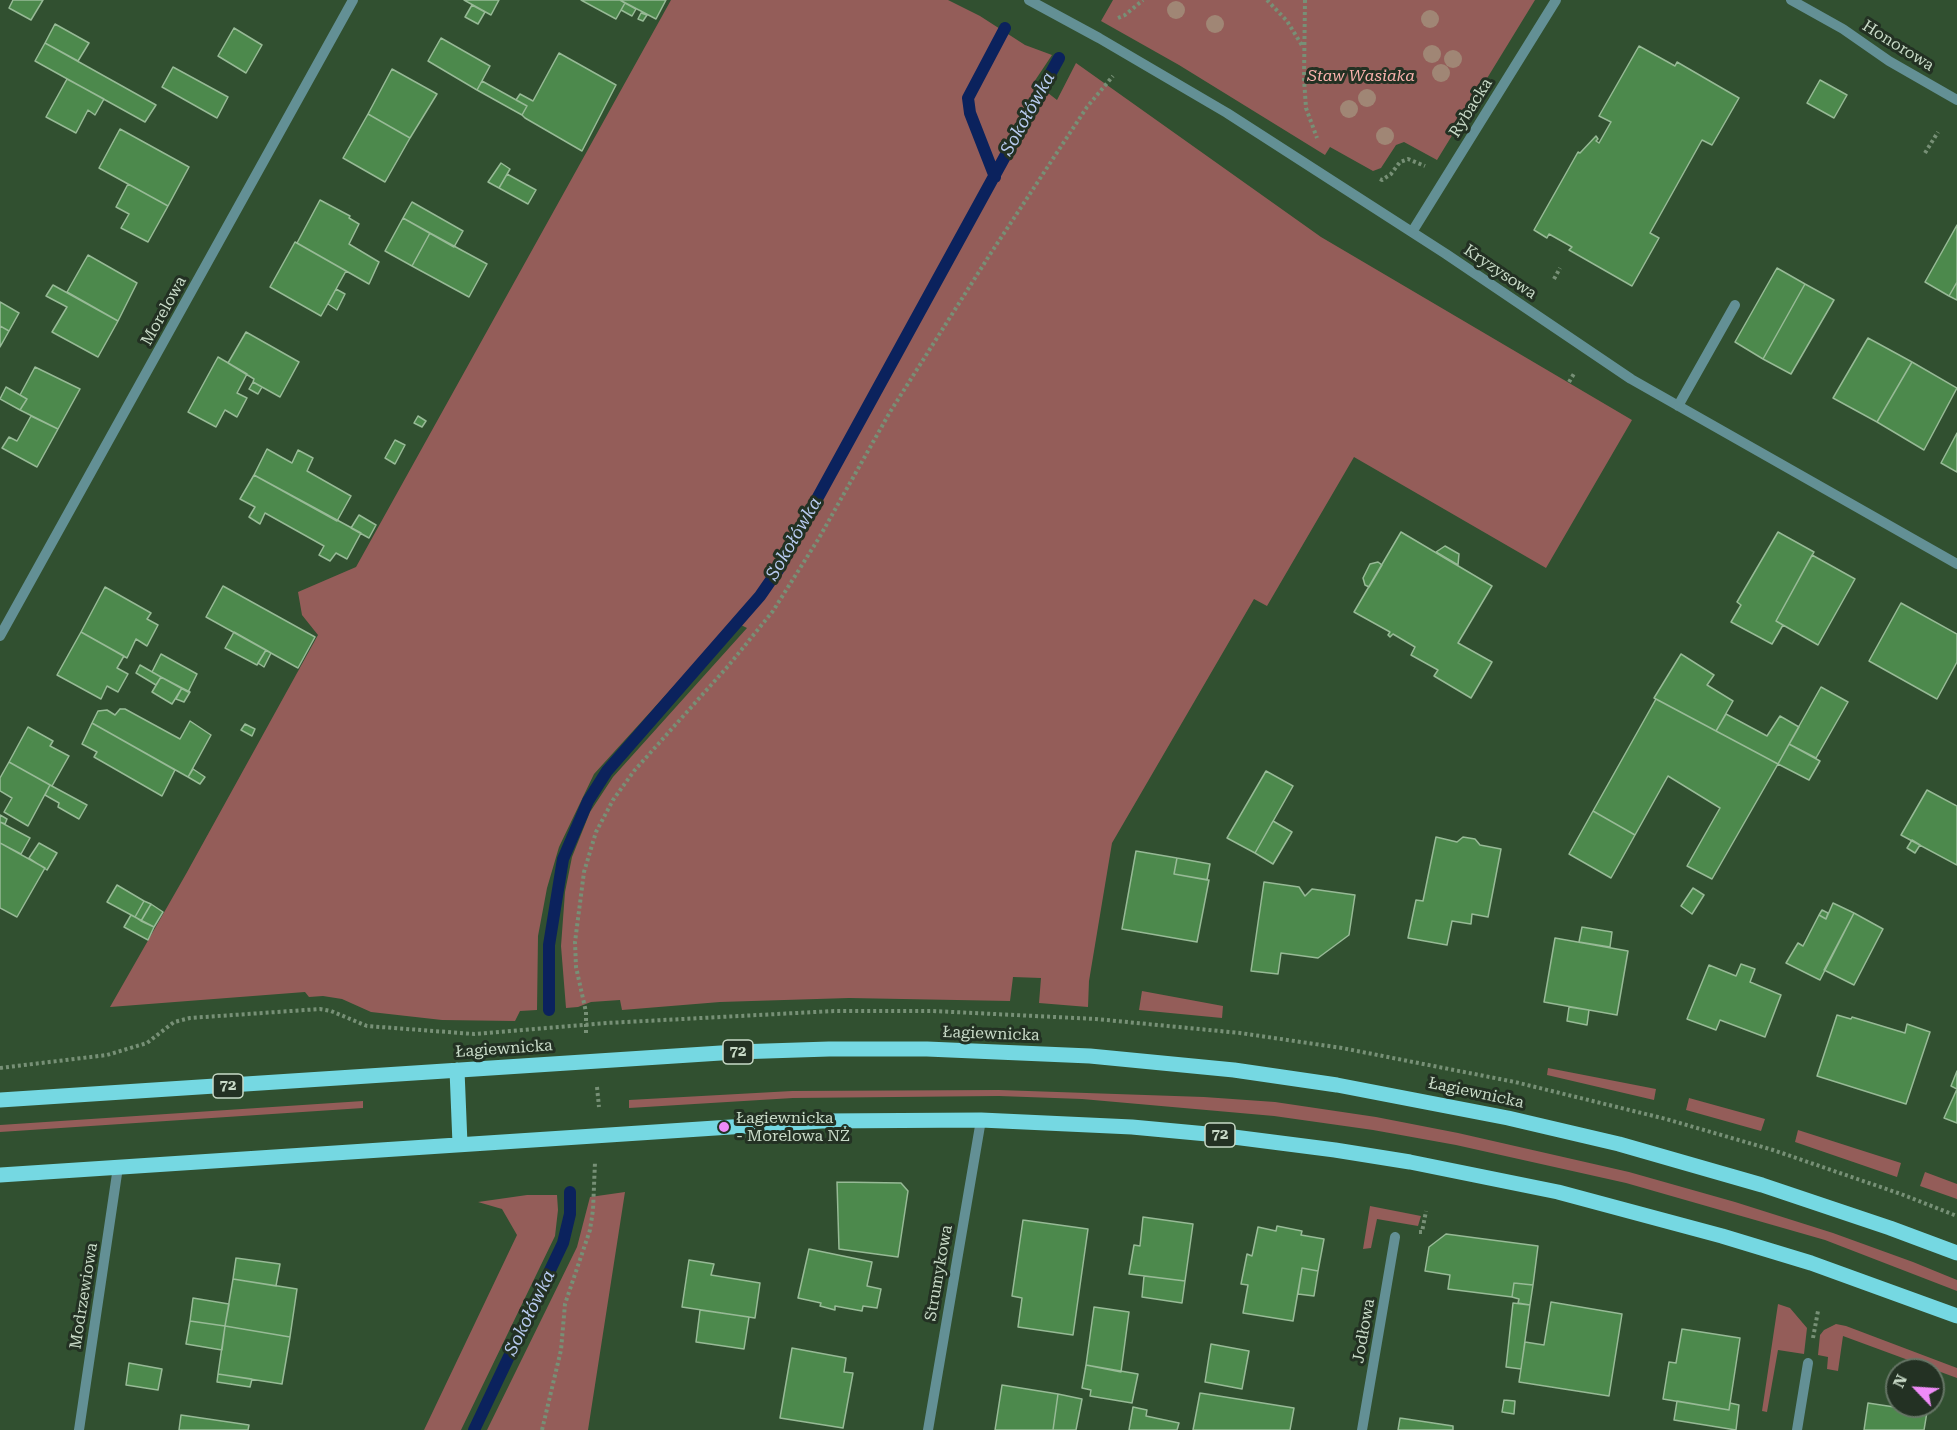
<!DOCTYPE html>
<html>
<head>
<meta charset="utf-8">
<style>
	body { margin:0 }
	#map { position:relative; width:1957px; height:1430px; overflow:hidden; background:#315030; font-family:"Roboto Serif",serif }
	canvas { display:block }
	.north { position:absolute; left:1885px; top:1358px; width:60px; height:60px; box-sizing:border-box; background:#233123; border:2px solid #657565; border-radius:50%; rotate:295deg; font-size:16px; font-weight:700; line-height:24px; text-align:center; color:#c8dac7 }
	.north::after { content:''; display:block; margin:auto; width:21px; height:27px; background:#ef8bf7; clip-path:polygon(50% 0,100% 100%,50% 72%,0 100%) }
</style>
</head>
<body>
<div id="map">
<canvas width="1957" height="1430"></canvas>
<div class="north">N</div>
</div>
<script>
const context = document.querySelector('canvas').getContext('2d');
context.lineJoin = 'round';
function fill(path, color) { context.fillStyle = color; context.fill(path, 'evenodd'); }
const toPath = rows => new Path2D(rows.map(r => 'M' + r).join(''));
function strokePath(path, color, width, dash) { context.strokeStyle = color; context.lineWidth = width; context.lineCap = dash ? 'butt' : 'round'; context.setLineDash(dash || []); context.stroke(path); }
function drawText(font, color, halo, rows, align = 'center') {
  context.font = font + ' "Roboto Serif",serif'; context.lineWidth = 6; context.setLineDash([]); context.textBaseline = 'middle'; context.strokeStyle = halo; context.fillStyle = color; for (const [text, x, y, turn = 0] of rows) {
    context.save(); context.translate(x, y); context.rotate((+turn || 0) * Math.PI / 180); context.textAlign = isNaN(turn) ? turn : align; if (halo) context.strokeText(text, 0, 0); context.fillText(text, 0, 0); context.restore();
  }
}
const green = toPath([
	[671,0,948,0,980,16,1025,45,1052,55,1034,82,1057,100,1076,63,1321,237,1632,420,1546,568,1354,457,1267,606,1254,599,1112,843,1089,981,1088,1007,1039,1003,1041,978,1013,977,1010,1001,849,998,720,1002,622,1010,620,1000,591,1002,578,1007,566,1008,561,946,565,892,572,857,590,812,613,777,747,628,733,621,594,774,559,847,547,888,538,936,537,1010,520,1011,515,1021,442,1020,371,1012,342,999,323,996,309,997,305,992,110,1007,186,874,318,635,302,615,298,592,356,567],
	[1113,0,1535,0,1437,160,1404,142,1396,145,1381,168,1373,171,1330,147,1325,155,1179,65,1101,21],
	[1142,991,1223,1006,1222,1018,1139,1010],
	[1548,1068,1656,1089,1654,1100,1547,1075],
	[999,1090,1204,1097,1275,1102,1376,1117,1458,1133,1629,1172,1735,1202,1833,1233,1913,1262,1957,1280,1957,1291,1825,1240,1626,1183,1456,1145,1373,1130,1274,1116,1082,1099,999,1096,793,1098,629,1108,629,1100,792,1091],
	[1689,1098,1765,1119,1761,1131,1686,1110],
	[363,1101,363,1108,0,1132,0,1125],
	[1798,1130,1901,1163,1897,1177,1795,1142],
	[1925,1172,1957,1184,1957,1199,1920,1186],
	[625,1192,588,1430,487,1430,577,1247,590,1197],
	[527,1195,557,1195,558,1210,555,1236,461,1430,424,1430,517,1235,502,1209,478,1202],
	[1370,1206,1421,1216,1418,1226,1377,1219,1371,1248,1363,1249],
	[1778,1304,1790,1308,1807,1328,1804,1354,1778,1350,1767,1412,1762,1411],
	[1836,1324,1846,1326,1957,1368,1957,1378,1843,1336,1838,1371,1827,1369,1828,1357,1818,1355,1820,1335,1824,1330]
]);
const stream = toPath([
	[995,177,970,113,968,98,1005,28],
	[549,1010,549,945,563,859,588,801,607,771,760,596,778,570,1059,58],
	[474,1430,563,1243,570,1214,570,1192]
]);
const building = toPath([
	[13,0,43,0,31,20,9,8,13,0],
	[464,0,499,0,491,15,464,0],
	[581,0,620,0,625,3,616,19,581,0],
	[620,0,666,0,656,19,620,0],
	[625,3,636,9,632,16,621,10,625,3],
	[472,5,485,12,478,24,465,17,472,5],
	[641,13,647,15,643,21,638,19,641,13],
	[55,24,89,43,78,61,45,43,55,24],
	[234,28,262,45,246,73,218,56,234,28],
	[441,38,490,66,477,90,428,61,441,38],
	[45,43,156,105,145,122,35,61,45,43],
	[1639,46,1675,66,1677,62,1739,98,1712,145,1702,140,1650,233,1659,238,1632,286,1569,250,1572,247,1549,234,1547,238,1534,230,1578,152,1580,153,1596,136,1598,139,1596,141,1599,143,1611,122,1599,116,1639,46],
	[559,53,616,85,582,151,525,118,522,115,527,106,516,100,520,94,533,101,559,53],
	[173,67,228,97,217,118,162,87,173,67],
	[392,69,437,94,410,138,368,114,392,69],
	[67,79,104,99,95,115,88,110,76,133,46,117,67,79],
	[1820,80,1847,95,1834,118,1807,103,1820,80],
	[482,81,527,106,522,115,477,90,482,81],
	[368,114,410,138,385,182,343,158,368,114],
	[120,129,189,167,168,206,99,168,120,129],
	[501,163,510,169,499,188,488,182,501,163],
	[507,174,536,190,528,204,499,188,507,174],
	[128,184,168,206,148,242,121,228,129,214,116,207,128,184],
	[320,200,350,216,349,218,359,224,349,244,379,262,369,284,297,243,320,200],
	[412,202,463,231,454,247,403,218,412,202],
	[403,218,430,233,412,266,385,251,403,218],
	[1957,225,1957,282,1949,296,1925,282,1957,225],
	[430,233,487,264,469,297,412,266,430,233],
	[295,242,346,271,321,316,270,287,295,242],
	[88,255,137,283,118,321,67,292,88,255],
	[1777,268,1805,284,1763,359,1735,342,1777,268],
	[1957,282,1957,300,1949,296,1957,282],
	[1805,284,1834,300,1791,374,1763,359,1805,284],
	[53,285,118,321,98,357,52,332,67,307,46,296,53,285],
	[336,289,345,294,337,310,328,304,336,289],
	[0,302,19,313,9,331,0,326,0,302],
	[0,326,9,331,0,347,0,326],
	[246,332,299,362,280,397,253,382,254,379,228,363,246,332],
	[1868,338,1912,362,1877,422,1833,398,1868,338],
	[218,357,247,374,237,393,247,398,237,417,225,410,216,427,188,412,218,357],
	[1912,362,1957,388,1924,450,1877,422,1912,362],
	[35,367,80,389,58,429,20,410,27,399,20,395,35,367],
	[253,382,262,387,258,394,249,389,253,382],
	[6,387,27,399,20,410,0,399,6,387],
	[31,416,58,429,37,467,2,448,9,437,17,441,31,416],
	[418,416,426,421,422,427,414,423,418,416],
	[1957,433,1957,472,1941,463,1957,433],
	[395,440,405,445,395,464,385,458,395,440],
	[267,449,292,463,298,450,313,458,307,471,351,496,337,521,254,475,267,449],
	[254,475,361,533,347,559,336,553,330,561,319,555,324,546,265,513,260,524,249,517,255,507,240,499,254,475],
	[359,515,376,525,369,538,351,528,359,515],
	[1401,532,1492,586,1458,643,1492,662,1471,698,1434,676,1438,670,1411,655,1415,647,1393,634,1390,637,1388,635,1390,632,1354,612,1401,532],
	[1778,532,1814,552,1776,621,1783,625,1772,644,1731,622,1741,605,1737,602,1778,532],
	[1445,546,1459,554,1458,565,1436,552,1445,546],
	[1812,555,1855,579,1818,645,1776,621,1812,555],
	[1378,562,1382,565,1369,587,1365,585,1363,578,1370,564,1378,562],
	[223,586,315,637,298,668,206,617,223,586],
	[105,587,151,613,147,619,158,625,147,646,136,639,127,658,81,632,105,587],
	[1901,603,1957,634,1957,662,1937,699,1869,661,1901,603],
	[81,632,124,656,117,668,128,674,118,692,107,686,101,699,57,675,81,632],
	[234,632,266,650,257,665,225,648,234,632],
	[266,650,271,653,264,667,258,663,266,650],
	[161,654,197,674,188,692,152,672,161,654],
	[1681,654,1714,675,1707,685,1733,701,1716,731,1654,698,1681,654],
	[140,665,161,677,156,685,136,673,140,665],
	[161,677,182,688,172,704,152,692,161,677],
	[1821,687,1848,702,1816,758,1789,744,1821,687],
	[182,688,190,692,184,702,176,699,182,688],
	[1656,699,1778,764,1712,879,1687,866,1720,808,1668,776,1635,835,1593,811,1656,699],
	[120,709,125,709,180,739,190,721,211,735,188,777,92,723,98,711,107,710,115,715,120,709],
	[1726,714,1767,736,1780,716,1799,727,1778,764,1716,731,1726,714],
	[92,723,175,770,162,796,94,757,97,752,82,744,92,723],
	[245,724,255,729,252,736,241,730,245,724],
	[28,727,53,741,50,746,69,756,52,786,9,762,28,727],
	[1789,744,1820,761,1809,780,1778,764,1789,744],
	[9,762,50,785,28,826,4,812,12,798,0,791,0,778,9,762],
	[193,769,205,777,200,784,188,777,193,769],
	[1266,771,1293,786,1255,853,1227,838,1266,771],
	[50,785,87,805,79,819,58,807,59,803,45,795,50,785],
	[1927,790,1957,806,1957,865,1901,835,1927,790],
	[1593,811,1635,835,1611,878,1569,854,1593,811],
	[0,815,7,819,5,824,0,822,0,815],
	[1273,821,1292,832,1273,864,1255,853,1273,821],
	[0,822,30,838,21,854,0,843,0,822],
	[1436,837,1457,842,1463,837,1475,839,1480,845,1501,849,1488,917,1472,914,1471,924,1452,921,1447,945,1408,938,1416,900,1423,901,1436,837],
	[1912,840,1920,845,1915,853,1907,848,1912,840],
	[0,843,45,868,17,917,0,908,0,843],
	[39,843,57,853,47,870,29,858,39,843],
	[1136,851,1177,858,1174,874,1209,880,1197,942,1122,929,1136,851],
	[1177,858,1210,864,1207,880,1174,874,1177,858],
	[1264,882,1299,887,1305,896,1312,889,1355,895,1349,935,1318,958,1281,953,1278,974,1251,971,1264,882],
	[117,885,144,901,135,917,107,902,117,885],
	[1693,888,1704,895,1692,914,1681,906,1693,888],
	[144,901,151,904,141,921,135,917,144,901],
	[1833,903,1854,913,1820,980,1786,963,1798,943,1803,946,1819,915,1826,919,1833,903],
	[151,904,163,912,154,927,141,921,151,904],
	[1822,910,1828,913,1826,919,1819,915,1822,910],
	[1854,913,1883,929,1854,985,1824,970,1854,913],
	[131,915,154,927,148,940,124,927,131,915],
	[1582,927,1612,932,1610,947,1579,942,1582,927],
	[1555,938,1628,951,1617,1015,1544,1002,1555,938],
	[1741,964,1755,969,1750,982,1781,995,1765,1037,1720,1020,1716,1030,1687,1019,1709,965,1736,976,1741,964],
	[1569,1007,1589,1010,1587,1025,1567,1021,1569,1007],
	[1837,1015,1851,1019,1852,1017,1905,1033,1907,1024,1930,1032,1906,1104,1817,1076,1837,1015],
	[1957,1071,1957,1123,1944,1118,1957,1089,1951,1086,1957,1071],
	[837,1182,901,1183,908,1191,898,1257,839,1249,837,1182],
	[1143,1217,1193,1224,1185,1281,1129,1274,1134,1245,1140,1246,1143,1217],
	[1023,1220,1088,1229,1073,1335,1018,1327,1022,1298,1012,1296,1023,1220],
	[1277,1226,1302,1231,1301,1235,1324,1239,1318,1271,1302,1268,1293,1321,1243,1313,1248,1285,1241,1284,1247,1254,1252,1256,1258,1227,1276,1231,1277,1226],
	[1446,1234,1538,1246,1533,1285,1514,1283,1512,1297,1448,1289,1450,1275,1425,1271,1429,1247,1446,1234],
	[809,1249,872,1262,867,1286,881,1289,877,1308,863,1306,862,1311,835,1306,835,1310,820,1306,821,1303,798,1298,809,1249],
	[236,1258,280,1264,276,1286,233,1279,236,1258],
	[689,1260,714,1264,711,1275,760,1283,755,1318,682,1307,689,1260],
	[1302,1268,1318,1271,1314,1296,1298,1294,1302,1268],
	[1144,1276,1185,1281,1182,1303,1142,1297,1144,1276],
	[233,1279,297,1289,290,1337,225,1326,233,1279],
	[1514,1283,1533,1285,1530,1305,1518,1303,1519,1299,1512,1297,1514,1283],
	[193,1298,229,1304,225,1326,190,1321,193,1298],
	[1551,1302,1622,1314,1609,1396,1519,1382,1525,1342,1544,1345,1551,1302],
	[1513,1303,1530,1305,1521,1369,1506,1367,1513,1303],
	[1094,1307,1129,1312,1121,1372,1086,1365,1094,1307],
	[700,1310,749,1317,744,1349,696,1342,700,1310],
	[190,1321,225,1326,222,1350,186,1344,190,1321],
	[225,1326,290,1337,282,1384,218,1374,225,1326],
	[1682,1329,1740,1338,1729,1410,1663,1399,1669,1362,1676,1363,1682,1329],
	[1211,1344,1249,1351,1242,1389,1205,1382,1211,1344],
	[792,1348,846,1358,844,1372,853,1373,843,1428,780,1418,792,1348],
	[129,1363,162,1369,158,1390,126,1385,129,1363],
	[1086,1365,1138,1374,1132,1403,1090,1396,1091,1390,1082,1388,1086,1365],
	[218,1374,252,1379,250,1387,217,1382,218,1374],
	[1002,1385,1058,1394,1053,1430,995,1430,1002,1385],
	[1200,1393,1294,1408,1290,1430,1193,1430,1200,1393],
	[1058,1394,1082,1399,1076,1430,1053,1430,1058,1394],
	[1504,1400,1515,1401,1514,1414,1502,1412,1504,1400],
	[1677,1401,1729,1410,1730,1403,1739,1405,1736,1430,1674,1420,1677,1401],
	[1868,1403,1927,1412,1924,1430,1864,1430,1868,1403],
	[1133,1407,1147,1410,1146,1416,1179,1423,1177,1430,1129,1430,1133,1407],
	[181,1415,249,1425,248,1430,179,1430,181,1415],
	[1400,1418,1453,1426,1453,1430,1398,1430,1400,1418]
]);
const path = toPath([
	[1267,0,1287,21,1303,47],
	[1305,0,1304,79,1306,108,1317,138],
	[1118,18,1125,15,1143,0],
	[1925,153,1938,132],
	[1380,179,1382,180,1391,174,1400,162,1408,159,1425,166],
	[1554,279,1560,268],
	[1569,382,1575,372],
	[586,1033,586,1012,576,967,575,942,584,872,596,832,613,800,634,771,729,665,773,611,819,538,890,412,989,256,1087,107,1113,76],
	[0,1068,107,1055,147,1043,174,1022,190,1018,320,1009,331,1011,367,1026,474,1034,607,1023,834,1011,933,1011,1096,1019,1240,1033,1342,1048,1515,1082,1666,1119,1773,1150,1901,1194,1957,1216],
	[597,1087,599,1107],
	[1419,1232,1422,1232,1426,1211],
	[1813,1338,1818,1311],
	[542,1430,561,1350,565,1304,590,1230,593,1210,595,1162]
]);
const minor = toPath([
	[1029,0,1099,38,1227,113,1446,254,1631,379,1957,564],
	[1791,0,1843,29,1889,61,1957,100],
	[1412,232,1556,0],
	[1678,406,1735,305],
	[0,636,353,0],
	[79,1430,118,1167],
	[928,1430,981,1120],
	[1362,1430,1395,1237],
	[1797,1430,1808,1363]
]);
const major = toPath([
	[457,1070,460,1144],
	[0,1100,736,1052,829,1049,927,1049,1090,1056,1234,1070,1337,1085,1508,1118,1619,1144,1762,1185,1890,1228,1957,1253],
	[0,1175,822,1121,981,1120,1132,1127,1218,1135,1335,1150,1410,1162,1558,1192,1722,1236,1811,1263,1957,1316]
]);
const trees = [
	[1176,10],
	[1430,19],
	[1215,24],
	[1432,54],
	[1453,59],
	[1441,73],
	[1367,98],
	[1349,109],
	[1385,136]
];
const markers = [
	[724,1127,6,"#ef8bf7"]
];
const shields = [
	[738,1052,30],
	[228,1086,30],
	[1220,1135,30]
];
const shieldNames = [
	["72",738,1052],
	["72",228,1086],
	["72",1220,1135]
];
const streetNames = [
	["Honorowa",1898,46,32],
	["Rybacka",1471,108,-58],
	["Kryzysowa",1500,272,34],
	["Morelowa",164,311,-61],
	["Łagiewnicka",991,1034,2],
	["Łagiewnicka",504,1049,-4],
	["Łagiewnicka",1476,1093,12],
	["Strumykowa",939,1273,-80],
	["Modrzewiowa",84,1296,-81],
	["Jodłowa",1364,1331,-80]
];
const parkNames = [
	["Staw Wasiaka",1361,76]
];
const poiNames = [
	["Łagiewnicka",736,1118],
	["- Morelowa NŻ",736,1136]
];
const waterNames = [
	["Sokołówka",1028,114,-61],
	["Sokołówka",794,539,-60],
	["Sokołówka",530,1313,-64]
];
fill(green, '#945d59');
strokePath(stream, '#0b225d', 12);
fill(building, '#4c894c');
strokePath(building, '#97ba96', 1.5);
strokePath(path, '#779076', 4, [3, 3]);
strokePath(minor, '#639095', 10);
strokePath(major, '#75d8e2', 15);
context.fillStyle = '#a08675';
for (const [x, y] of trees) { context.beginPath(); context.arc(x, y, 9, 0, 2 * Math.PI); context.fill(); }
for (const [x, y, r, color] of markers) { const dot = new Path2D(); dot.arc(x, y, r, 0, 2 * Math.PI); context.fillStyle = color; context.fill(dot); strokePath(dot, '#233123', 2); }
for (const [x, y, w] of shields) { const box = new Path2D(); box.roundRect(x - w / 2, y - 12, w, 24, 4.5); context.fillStyle = '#233123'; context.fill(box); strokePath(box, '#c8dac7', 1.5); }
drawText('bold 15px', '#c8dac7', null, shieldNames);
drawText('16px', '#c8dac7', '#233123', streetNames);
drawText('italic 16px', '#fab2ad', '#233123', parkNames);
drawText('16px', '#c8dac7', '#233123', poiNames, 'left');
drawText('italic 18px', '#b7caef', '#233123', waterNames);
</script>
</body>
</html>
